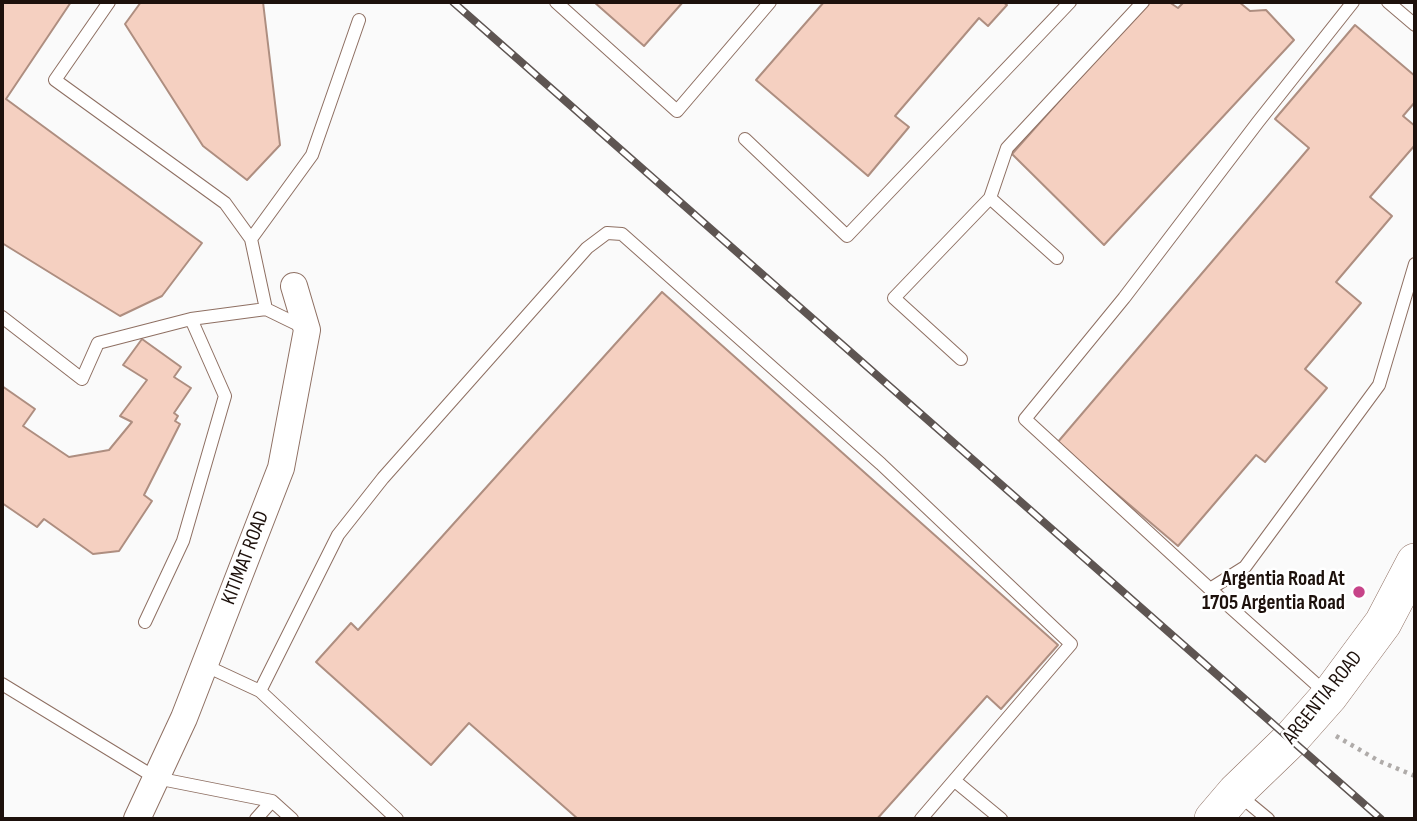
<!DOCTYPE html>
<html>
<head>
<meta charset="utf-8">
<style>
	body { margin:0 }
	#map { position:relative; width:1417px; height:821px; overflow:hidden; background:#fafafa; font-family:"Sofia Sans Condensed",sans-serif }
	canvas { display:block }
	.frame { position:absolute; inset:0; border:4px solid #1d110c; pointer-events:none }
</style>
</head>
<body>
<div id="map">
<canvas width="1417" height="821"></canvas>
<div class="frame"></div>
</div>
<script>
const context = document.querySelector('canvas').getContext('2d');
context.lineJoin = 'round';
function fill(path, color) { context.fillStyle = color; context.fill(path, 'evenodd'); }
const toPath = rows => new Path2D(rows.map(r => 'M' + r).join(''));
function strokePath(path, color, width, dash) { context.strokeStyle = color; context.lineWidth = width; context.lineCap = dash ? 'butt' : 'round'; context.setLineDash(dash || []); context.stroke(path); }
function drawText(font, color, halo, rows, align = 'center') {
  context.font = font + ' "Sofia Sans Condensed",sans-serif'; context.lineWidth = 5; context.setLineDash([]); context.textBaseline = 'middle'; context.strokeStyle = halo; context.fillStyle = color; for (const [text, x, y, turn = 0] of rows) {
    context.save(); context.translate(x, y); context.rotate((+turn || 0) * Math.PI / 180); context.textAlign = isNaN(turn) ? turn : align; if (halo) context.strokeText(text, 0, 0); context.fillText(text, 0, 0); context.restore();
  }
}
const building = toPath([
	[2,2,71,2,6,99,202,243,162,296,120,316,2,243,2,2],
	[141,2,263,2,280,145,247,180,203,146,125,24,141,2],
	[594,2,683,2,644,46,594,2],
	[824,2,1003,2,1007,5,988,26,979,18,895,116,909,127,868,176,756,80,824,2],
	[1147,2,1169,2,1178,8,1184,2,1239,2,1250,11,1266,10,1294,40,1104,245,1012,154,1147,2],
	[1355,25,1415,76,1415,102,1403,116,1415,126,1415,145,1370,197,1392,216,1336,282,1361,303,1305,369,1327,388,1265,462,1256,455,1178,546,1057,443,1309,148,1275,119,1355,25],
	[662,292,1058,645,1001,709,987,696,877,819,578,819,469,723,431,765,316,662,351,623,358,630,662,292],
	[142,339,181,367,174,377,191,388,174,413,178,416,175,421,180,424,144,495,152,501,119,551,93,554,44,519,37,527,2,503,2,386,35,409,23,426,69,457,109,450,132,422,120,416,147,380,123,365,142,339]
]);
const path = toPath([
	[1336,736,1379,761,1415,776]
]);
const lane = toPath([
	[109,2,55,80,225,203,251,239,266,309],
	[556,2,677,111,770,2],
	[1388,2,1415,25],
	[745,139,847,236,1070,2],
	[990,198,1057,258],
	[251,239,312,155,359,20],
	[2,317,82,379,98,343,191,319,225,396,183,541,145,622],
	[191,319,266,309,305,328],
	[961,359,894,298,990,198,1007,148,1143,2],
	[1210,589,1025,419,1124,298,1258,122,1353,2],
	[204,665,260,691],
	[2,684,156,778,272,801,292,819],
	[1326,693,1210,589,1245,567,1379,385,1415,264],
	[955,781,1001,819],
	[1239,795,1268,819],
	[256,819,272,801],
	[397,819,260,691,338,535,383,478,587,248,607,233,622,234,881,464,1071,644,921,819]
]);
const street = toPath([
	[137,819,184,718,281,468,307,330,294,286]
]);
const secondary = toPath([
	[1213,819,1236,792,1291,739,1329,696,1383,623,1415,562]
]);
const rail = toPath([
	[453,2,1381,819]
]);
const markers = [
	[1359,592,7,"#c74489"]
];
const streetNames = [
	["KITIMAT ROAD",246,558,-69],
	["ARGENTIA ROAD",1323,698,-51]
];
const poiNames = [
	["Argentia Road At",1345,580],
	["1705 Argentia Road",1345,604]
];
fill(building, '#f5d0c1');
strokePath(building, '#ae8e80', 2);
strokePath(lane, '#8e6f62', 14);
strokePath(street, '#8e6f62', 28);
strokePath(secondary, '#8e6f62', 38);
strokePath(path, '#afaba9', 4.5, [3.5, 5]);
strokePath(lane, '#fff', 12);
strokePath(street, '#fff', 26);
strokePath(secondary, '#fff', 37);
strokePath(rail, '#5e5552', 8);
strokePath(rail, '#fff', 5, [16]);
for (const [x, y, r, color] of markers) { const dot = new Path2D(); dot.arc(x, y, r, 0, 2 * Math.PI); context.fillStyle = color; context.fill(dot); strokePath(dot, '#fff', 2.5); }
drawText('21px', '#1d110c', '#fff', streetNames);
drawText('bold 21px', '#1d110c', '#fff', poiNames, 'right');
</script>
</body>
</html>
